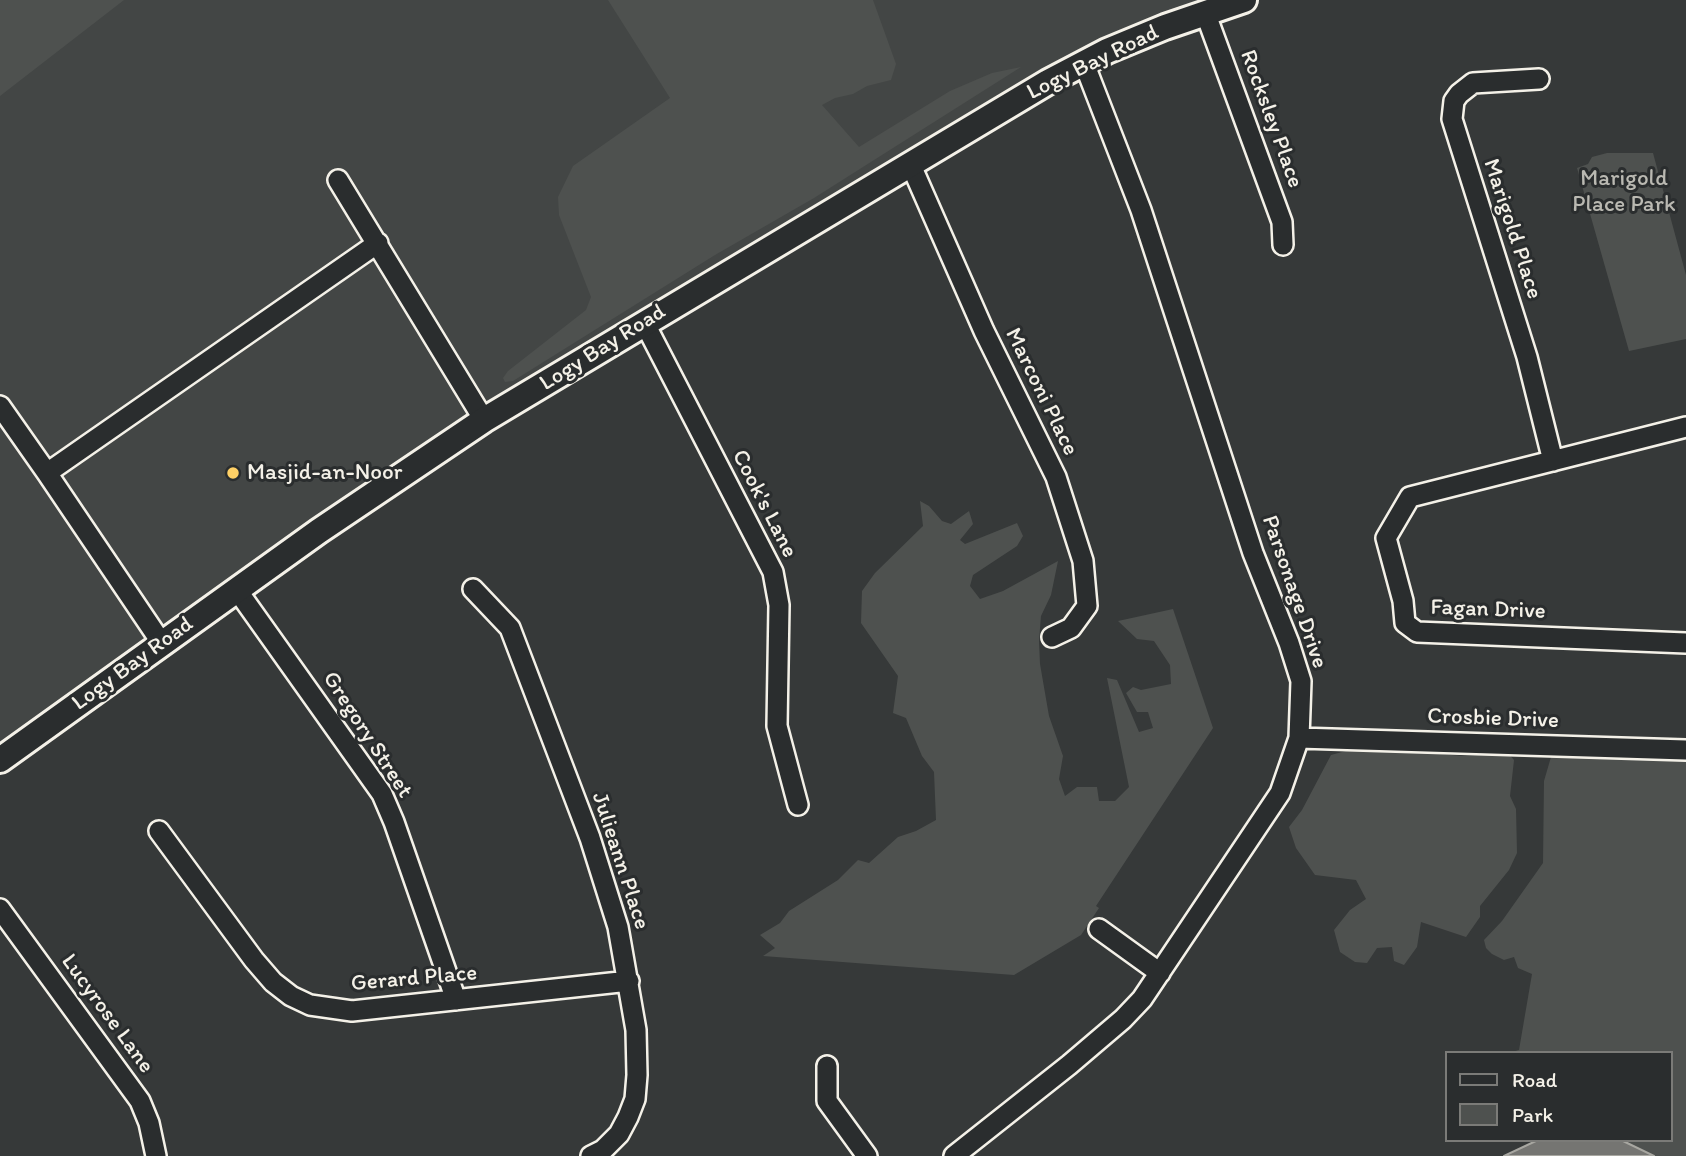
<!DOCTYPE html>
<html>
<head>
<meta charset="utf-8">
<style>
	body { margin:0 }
	#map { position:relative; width:1686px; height:1156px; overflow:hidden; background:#363939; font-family:Itim,sans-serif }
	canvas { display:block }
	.legend { position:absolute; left:1445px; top:1051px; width:228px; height:91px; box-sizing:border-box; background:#2a2d2e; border:2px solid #7b7b78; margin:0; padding:9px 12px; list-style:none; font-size:21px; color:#f4f1e8 }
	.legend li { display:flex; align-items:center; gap:14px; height:35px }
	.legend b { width:35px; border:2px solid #7b7b78 }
</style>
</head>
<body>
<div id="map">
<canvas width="1686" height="1156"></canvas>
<ul class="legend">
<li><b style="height:9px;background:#2a2d2e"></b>Road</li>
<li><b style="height:19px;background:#4e514f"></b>Park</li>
</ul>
</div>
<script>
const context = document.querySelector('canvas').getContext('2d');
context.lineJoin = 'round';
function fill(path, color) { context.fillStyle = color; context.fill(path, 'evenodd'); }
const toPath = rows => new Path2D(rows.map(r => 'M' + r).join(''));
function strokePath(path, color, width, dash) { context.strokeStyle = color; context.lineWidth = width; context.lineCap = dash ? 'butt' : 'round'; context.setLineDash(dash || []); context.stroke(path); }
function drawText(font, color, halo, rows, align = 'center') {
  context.font = font + ' Itim,sans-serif'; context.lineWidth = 6; context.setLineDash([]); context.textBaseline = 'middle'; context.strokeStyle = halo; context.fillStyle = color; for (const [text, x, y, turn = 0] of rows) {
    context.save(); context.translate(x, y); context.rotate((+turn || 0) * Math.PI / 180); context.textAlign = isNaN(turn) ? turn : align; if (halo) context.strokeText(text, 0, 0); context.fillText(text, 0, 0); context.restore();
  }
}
const built = toPath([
	[0,0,1244,0,1165,27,644,322,0,760]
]);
const green = toPath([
	[0,0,124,0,0,96],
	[608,0,873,0,896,64,891,80,867,86,853,94,835,98,822,105,859,147,950,91,992,73,1021,67,814,198,715,255,513,381,505,382,503,378,508,371,586,310,591,297,559,215,558,197,573,166,670,98],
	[1607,153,1653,153,1686,275,1686,339,1629,351,1577,168,1588,164,1592,157],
	[920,501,929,506,942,521,951,524,969,511,973,524,960,540,965,544,1017,523,1023,536,1017,546,973,575,970,586,980,599,1003,591,1058,561,1051,595,1041,616,1039,641,1040,664,1049,716,1063,756,1059,779,1065,796,1077,787,1097,787,1099,801,1115,801,1129,787,1107,678,1117,680,1139,732,1153,728,1148,712,1137,712,1126,693,1133,687,1141,690,1171,684,1170,665,1154,641,1137,639,1118,621,1173,609,1213,728,1096,906,1099,908,1081,935,1014,975,763,956,775,948,760,935,780,923,789,911,838,880,858,860,869,863,898,837,916,831,936,820,934,772,922,756,906,718,893,713,898,676,861,623,862,591,875,573,923,526],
	[1353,749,1400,750,1462,756,1508,753,1514,760,1510,796,1516,809,1517,853,1509,870,1480,906,1480,917,1466,937,1421,922,1417,947,1404,965,1394,961,1392,947,1377,948,1367,963,1355,962,1340,952,1334,930,1350,910,1366,899,1356,880,1315,875,1296,848,1289,827,1302,810,1331,755],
	[1556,752,1686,758,1686,1156,1654,1156,1621,1140,1670,1140,1670,1053,1508,1053,1519,1050,1532,974,1518,968,1514,957,1504,960,1492,954,1486,948,1484,940,1502,921,1543,863,1544,781,1551,757]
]);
const water = toPath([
	[1538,1140,1621,1140,1654,1156,1504,1156,1538,1140]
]);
const minor = toPath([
	[1205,12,1282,222,1283,245],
	[1539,79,1473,83,1459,94,1454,101,1452,119,1527,357,1553,461],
	[910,163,984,331,1056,477,1083,561,1087,606,1071,628,1052,637],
	[338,180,484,420],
	[644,322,773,572,779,605,777,726,798,805],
	[0,406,47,473,161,642],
	[1686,427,1410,497,1386,538,1403,601,1405,623,1417,632,1686,643],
	[47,473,378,243],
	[473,589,510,628,590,838,618,927,636,1030,637,1075,635,1099,628,1117,619,1134,603,1150,591,1156],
	[237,590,382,794,394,822,456,1000],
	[1299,738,1686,750],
	[159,831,254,960,273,982,291,996,310,1005,352,1011,629,981],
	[0,909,140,1101,149,1123,156,1156],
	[1099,929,1160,973],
	[827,1066,827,1101,867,1156],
	[954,1156,1069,1065,1123,1019,1142,999,1280,793,1299,738,1301,681,1289,643,1253,553,1141,210,1084,63]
]);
const major = toPath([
	[0,760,319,531,484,420,1048,82,1107,51,1165,27,1244,0]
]);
const markers = [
	[233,473,7,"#ffd166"]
];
const streetNames = [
	["Logy Bay Road",1093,63,-26],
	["Rocksley Place",1271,119,70],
	["Marigold Place",1512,229,72],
	["Logy Bay Road",603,348,-32],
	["Marconi Place",1041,392,64],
	["Cook's Lane",764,504,63],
	["Parsonage Drive",1294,592,71],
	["Fagan Drive",1488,610,2],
	["Logy Bay Road",133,664,-36],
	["Crosbie Drive",1493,719,2],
	["Gregory Street",367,735,57],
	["Julieann Place",620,861,72],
	["Gerard Place",414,979,-5],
	["Lucyrose Lane",107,1014,54]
];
const parkNames = [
	["Marigold",1624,179],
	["Place Park",1624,205]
];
const poiNames = [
	["Masjid-an-Noor",247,473]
];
fill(built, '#434645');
fill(green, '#4e514f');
fill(water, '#757572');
strokePath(water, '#a8a7a1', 2);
strokePath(minor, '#f4f1e8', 24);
strokePath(major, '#f4f1e8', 30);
strokePath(minor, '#2a2d2e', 19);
strokePath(major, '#2a2d2e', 24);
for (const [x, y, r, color] of markers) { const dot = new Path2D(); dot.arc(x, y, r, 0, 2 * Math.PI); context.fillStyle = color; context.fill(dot); strokePath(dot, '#2a2d2e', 2.5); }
drawText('23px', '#f4f1e8', '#2a2d2e', streetNames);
drawText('23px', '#bab9b2', '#2a2d2e', parkNames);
drawText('23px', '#f4f1e8', '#2a2d2e', poiNames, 'left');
</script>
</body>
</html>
